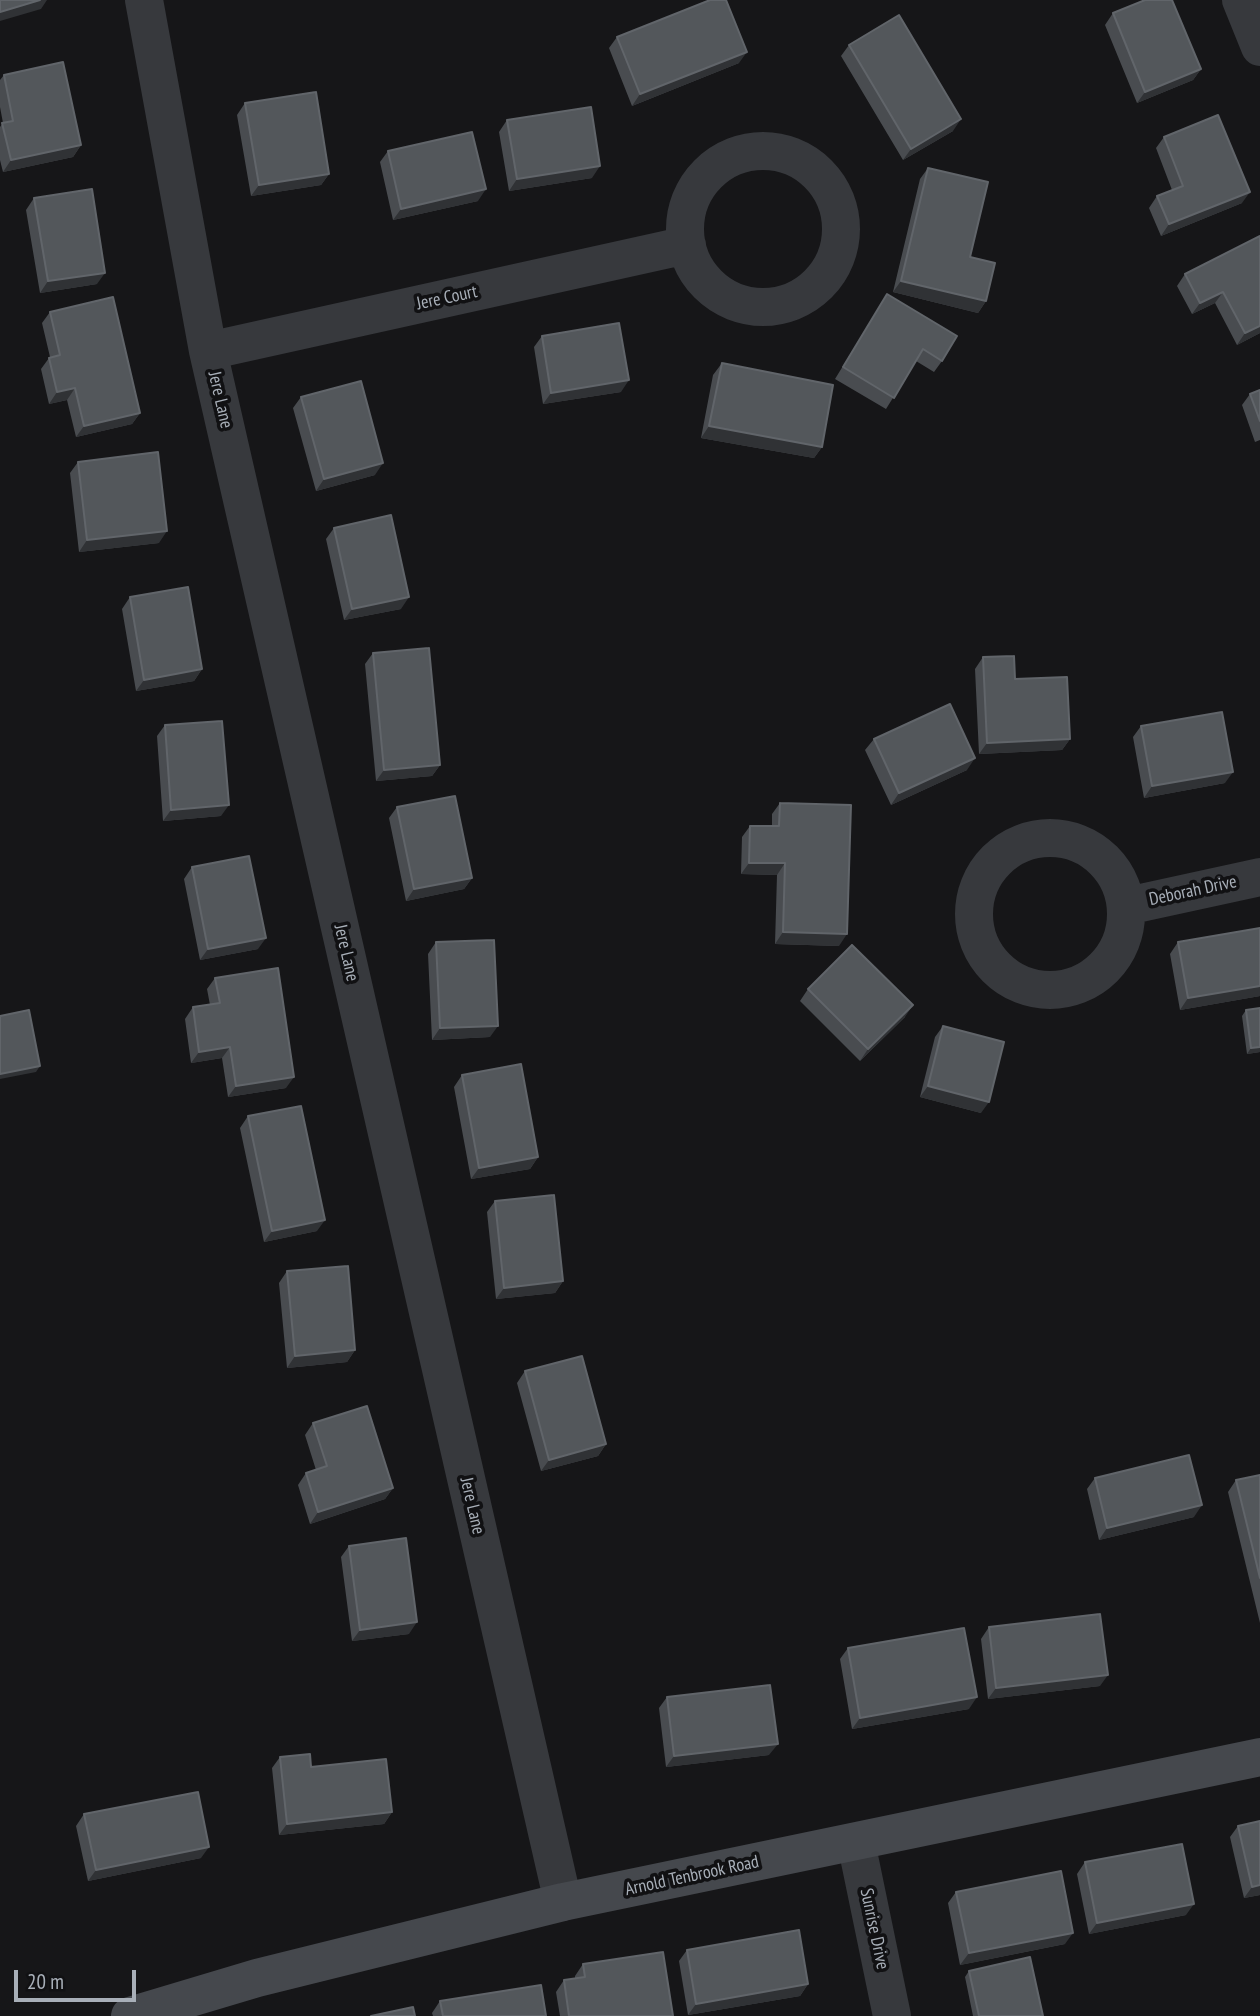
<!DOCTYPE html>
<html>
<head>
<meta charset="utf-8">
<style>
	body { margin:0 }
	#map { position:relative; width:1260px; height:2016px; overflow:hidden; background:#161618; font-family:"PT Sans Narrow",sans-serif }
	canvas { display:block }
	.scale { position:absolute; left:14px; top:1970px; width:122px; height:32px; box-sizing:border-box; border:4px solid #a8afb8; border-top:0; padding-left:9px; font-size:21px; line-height:24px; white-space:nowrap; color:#a8afb8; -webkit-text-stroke:5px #111113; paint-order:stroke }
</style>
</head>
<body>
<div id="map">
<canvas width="1260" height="2016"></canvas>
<div class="scale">20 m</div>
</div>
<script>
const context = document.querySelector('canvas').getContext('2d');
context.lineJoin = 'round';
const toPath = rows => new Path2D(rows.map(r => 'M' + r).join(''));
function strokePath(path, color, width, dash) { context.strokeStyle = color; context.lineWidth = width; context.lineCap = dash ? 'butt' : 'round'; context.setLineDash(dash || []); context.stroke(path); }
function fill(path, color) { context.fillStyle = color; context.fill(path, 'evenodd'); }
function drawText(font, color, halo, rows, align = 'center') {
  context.font = font + ' "PT Sans Narrow",sans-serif'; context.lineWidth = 7; context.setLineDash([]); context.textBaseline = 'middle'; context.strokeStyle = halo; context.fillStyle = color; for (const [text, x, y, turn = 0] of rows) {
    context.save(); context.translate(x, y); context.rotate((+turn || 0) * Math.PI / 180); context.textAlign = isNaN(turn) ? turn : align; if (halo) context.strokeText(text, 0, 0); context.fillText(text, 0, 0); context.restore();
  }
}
const street = toPath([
	[144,0,208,351,563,1902],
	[1241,0,1260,47],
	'685 229a78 78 0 1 1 156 0a78 78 0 1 1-156 0Z',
	[208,351,687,245],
	'974 914a76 76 0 1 1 152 0a76 76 0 1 1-152 0Z',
	[1127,906,1260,877],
	[856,1842,892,2016]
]);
const secondary = toPath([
	[130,2016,257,1978,563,1902,1260,1757]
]);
const wall = toPath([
	[1113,13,1201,69,1193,80,1137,103,1105,25],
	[617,37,739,63,632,106,609,48],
	[849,45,953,131,903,160,841,56],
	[4,75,81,145,73,157,3,172,0,160,0,127,3,123,0,107,0,80],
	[245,103,329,174,321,185,251,196,237,115],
	[507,120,592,178,509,191,499,132],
	[1164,137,1242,203,1161,236,1149,208,1157,196,1172,190,1156,148],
	[388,151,478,201,393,220,380,162],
	[928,168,970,257,986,301,978,313,893,292,920,179],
	[34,198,97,284,40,293,26,210],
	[1260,236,1260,333,1237,345,1215,303,1192,314,1177,286,1185,274],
	[887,294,942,361,934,372,916,361,886,409,835,379],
	[50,312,140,413,132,424,76,437,67,400,49,404,41,369,49,358,50,357,42,323],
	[542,336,621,392,543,404,534,347],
	[722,363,822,447,814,458,701,438,713,375],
	[1260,390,1260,440,1255,442,1242,405,1250,394],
	[301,397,375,475,316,491,293,408],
	[78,462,159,543,79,552,70,473],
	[334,528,401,609,344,620,326,539],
	[130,597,202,669,194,681,136,691,122,609],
	[373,653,440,765,432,776,376,781,365,664],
	[983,657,1015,679,1070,739,1062,750,979,754,975,669],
	[165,725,221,816,163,821,157,736],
	[1141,726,1225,783,1144,798,1133,737],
	[874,739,967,770,891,805,865,750],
	[780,803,839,946,775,944,777,875,741,874,742,837,750,826,772,826,772,814],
	[397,807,472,878,464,889,406,901,389,818],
	[192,867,258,949,200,960,184,879],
	[1260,928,1260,996,1180,1010,1170,954,1178,942],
	[436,942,490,1037,432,1040,428,954],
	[215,978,286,1088,228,1097,222,1058,191,1063,185,1019,193,1007,210,1005,207,989],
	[808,989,905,1017,860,1061,800,1001],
	[1246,1010,1260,1052,1247,1054,1242,1016],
	[943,1026,981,1113,920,1097,935,1037],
	[462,1075,538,1157,530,1169,471,1179,454,1087],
	[248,1116,317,1231,264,1242,240,1128],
	[495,1201,563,1281,555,1293,496,1299,487,1212],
	[287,1271,355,1350,347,1362,287,1368,279,1283],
	[525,1371,606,1444,598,1456,541,1471,517,1383],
	[313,1423,393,1488,385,1499,310,1524,298,1485,306,1473,316,1470,305,1435],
	[1260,1475,1260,1623,1228,1492,1236,1480],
	[1095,1478,1194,1517,1099,1540,1087,1489],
	[349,1546,409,1634,352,1641,341,1557],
	[989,1627,1100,1686,988,1699,981,1639],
	[848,1648,969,1709,852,1729,840,1659],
	[667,1697,769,1755,666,1767,659,1708],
	[280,1757,311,1767,392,1812,384,1824,279,1835,272,1768],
	[84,1814,201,1858,88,1881,76,1826],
	[1260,1821,1260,1895,1244,1898,1230,1837,1238,1826],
	[1085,1862,1186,1915,1089,1934,1077,1874],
	[956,1892,1065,1944,960,1965,948,1903],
	[687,1950,808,1984,800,1996,688,2015,679,1961],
	[583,1964,673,2016,560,2016,556,1992,564,1980,575,1978,575,1976],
	[969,1971,1043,2016,973,2016,965,1977],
	[440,2001,546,2016,433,2016,432,2013]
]);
const shadedWall = toPath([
	[40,0,47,0,41,9,0,21,0,12],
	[747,52,739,63,632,106,640,94],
	[1201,69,1193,80,1137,103,1145,92],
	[961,119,953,131,903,160,911,149],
	[81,145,73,157,3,172,11,160],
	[600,166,592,178,509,191,517,179],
	[329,174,321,185,251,196,259,185],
	[486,189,478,201,393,220,401,209],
	[1250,192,1242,203,1161,236,1169,224],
	[105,273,97,284,40,293,48,281],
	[901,281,986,301,978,313,893,292],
	[1223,292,1215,303,1192,314,1200,303],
	[1260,326,1260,333,1237,345,1245,333],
	[629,380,621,392,543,404,551,393],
	[75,388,67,400,49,404,57,392],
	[140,413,132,424,76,437,84,426],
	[709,426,822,447,814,458,701,438],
	[383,463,375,475,316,491,324,479],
	[167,531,159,543,79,552,87,540],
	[409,597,401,609,344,620,352,609],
	[202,669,194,681,136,691,144,680],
	[1070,739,1062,750,979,754,987,743],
	[975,758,967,770,891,805,899,793],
	[440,765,432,776,376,781,384,770],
	[1233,772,1225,783,1144,798,1152,786],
	[229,805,221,816,163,821,171,810],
	[749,863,785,863,777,875,741,874],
	[472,878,464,889,406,901,414,889],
	[783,932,847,934,839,946,775,944],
	[266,938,258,949,200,960,208,949],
	[1260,986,1260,996,1180,1010,1188,998],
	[913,1005,905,1017,860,1061,868,1049],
	[498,1026,490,1037,432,1040,440,1028],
	[230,1047,222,1058,191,1063,199,1052],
	[1260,1047,1260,1052,1247,1054,1251,1048],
	[40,1066,36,1072,0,1079,0,1074],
	[294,1077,286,1088,228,1097,236,1086],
	[928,1086,989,1102,981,1113,920,1097],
	[538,1157,530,1169,471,1179,479,1168],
	[325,1220,317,1231,264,1242,272,1231],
	[563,1281,555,1293,496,1299,504,1288],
	[355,1350,347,1362,287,1368,295,1356],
	[606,1444,598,1456,541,1471,549,1460],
	[393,1488,385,1499,310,1524,318,1512],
	[1202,1505,1194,1517,1099,1540,1107,1528],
	[417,1622,409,1634,352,1641,360,1630],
	[1108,1675,1100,1686,988,1699,996,1688],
	[977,1697,969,1709,852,1729,860,1718],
	[778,1744,769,1755,666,1767,674,1756],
	[392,1812,384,1824,279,1835,287,1824],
	[209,1847,201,1858,88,1881,96,1870],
	[1260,1885,1260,1895,1244,1898,1252,1887],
	[1194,1904,1186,1915,1089,1934,1097,1923],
	[1073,1933,1065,1944,960,1965,969,1953],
	[808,1984,800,1996,688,2015,696,2004]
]);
const building = toPath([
	[0,0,40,0,0,12,0,0],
	[710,0,726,0,747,52,640,94,617,37,710,0],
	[1145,0,1172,0,1201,69,1145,92,1113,13,1145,0],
	[899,15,961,119,911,149,849,45,899,15],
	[63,62,81,145,11,160,2,123,13,121,4,75,63,62],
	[316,92,329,174,259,185,245,103,316,92],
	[591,107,600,166,517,179,507,120,591,107],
	[1218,115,1250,192,1169,224,1157,196,1183,186,1164,137,1218,115],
	[472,132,486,189,401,209,388,151,472,132],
	[928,168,988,182,970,257,995,263,986,301,901,281,928,168],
	[92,189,105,273,48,281,34,198,92,189],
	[1260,236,1260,326,1245,333,1223,292,1200,303,1185,274,1260,236],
	[887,294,957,336,942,361,923,349,894,398,843,367,887,294],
	[113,297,140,413,84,426,75,388,57,392,49,358,60,355,50,312,113,297],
	[619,323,629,380,551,393,542,336,619,323],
	[722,363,833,385,822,447,709,426,722,363],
	[361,381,383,463,324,479,301,397,361,381],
	[1260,390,1260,421,1250,394,1260,390],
	[158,452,167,531,87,540,78,462,158,452],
	[391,515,409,597,352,609,334,528,391,515],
	[188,587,202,669,144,680,130,597,188,587],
	[429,648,440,765,384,770,373,653,429,648],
	[1014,656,1015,679,1067,677,1070,739,987,743,983,657,1014,656],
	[950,704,975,758,899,793,874,739,950,704],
	[1222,712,1233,772,1152,786,1141,726,1222,712],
	[222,721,229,805,171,810,165,725,222,721],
	[455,796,472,878,414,889,397,807,455,796],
	[780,803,851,805,847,934,783,932,785,863,749,863,750,826,779,826,780,803],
	[249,856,266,938,208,949,192,867,249,856],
	[1260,928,1260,986,1188,998,1178,942,1260,928],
	[494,940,498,1026,440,1028,436,942,494,940],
	[852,945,913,1005,868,1049,808,989,852,945],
	[278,968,294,1077,236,1086,230,1047,199,1052,193,1007,220,1003,215,978,278,968],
	[1260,1008,1260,1047,1251,1048,1246,1010,1260,1008],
	[29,1010,40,1066,0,1074,0,1016,29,1010],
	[943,1026,1004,1042,989,1102,928,1086,943,1026],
	[521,1064,538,1157,479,1168,462,1075,521,1064],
	[301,1106,325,1220,272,1231,248,1116,301,1106],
	[554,1195,563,1281,504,1288,495,1201,554,1195],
	[348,1266,355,1350,295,1356,287,1271,348,1266],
	[582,1356,606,1444,549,1460,525,1371,582,1356],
	[367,1406,393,1488,318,1512,306,1473,327,1466,313,1423,367,1406],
	[1189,1455,1202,1505,1107,1528,1095,1478,1189,1455],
	[1260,1475,1260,1578,1236,1480,1260,1475],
	[406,1538,417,1622,360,1630,349,1546,406,1538],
	[1100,1614,1108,1675,996,1688,989,1627,1100,1614],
	[964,1628,977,1697,860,1718,848,1648,964,1628],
	[770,1685,778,1744,674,1756,667,1697,770,1685],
	[310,1754,311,1767,386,1759,392,1812,287,1824,280,1757,310,1754],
	[198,1792,209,1847,96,1870,84,1814,198,1792],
	[1260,1821,1260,1885,1252,1887,1238,1826,1260,1821],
	[1182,1844,1194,1904,1097,1923,1085,1862,1182,1844],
	[1061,1871,1073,1933,969,1953,956,1892,1061,1871],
	[799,1930,808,1984,696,2004,687,1950,799,1930],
	[663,1952,673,2016,569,2016,564,1980,585,1977,583,1964,663,1952],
	[1030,1957,1043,2016,979,2016,969,1971,1030,1957],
	[541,1985,546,2016,443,2016,440,2001,541,1985],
	[413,2007,415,2016,371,2016,413,2007]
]);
const streetNames = [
	["Jere Court",447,298,-12],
	["Jere Lane",220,400,77],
	["Deborah Drive",1193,891,-12],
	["Jere Lane",346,953,77],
	["Jere Lane",472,1506,77],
	["Arnold Tenbrook Road",692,1876,-12],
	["Sunrise Drive",874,1929,78]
];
strokePath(street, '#37393d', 38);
strokePath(secondary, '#45484d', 38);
fill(wall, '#494c50');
fill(shadedWall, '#303235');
fill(building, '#53575b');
strokePath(building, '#61656a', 2);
drawText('18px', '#a8afb8', '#111113', streetNames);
</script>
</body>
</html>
